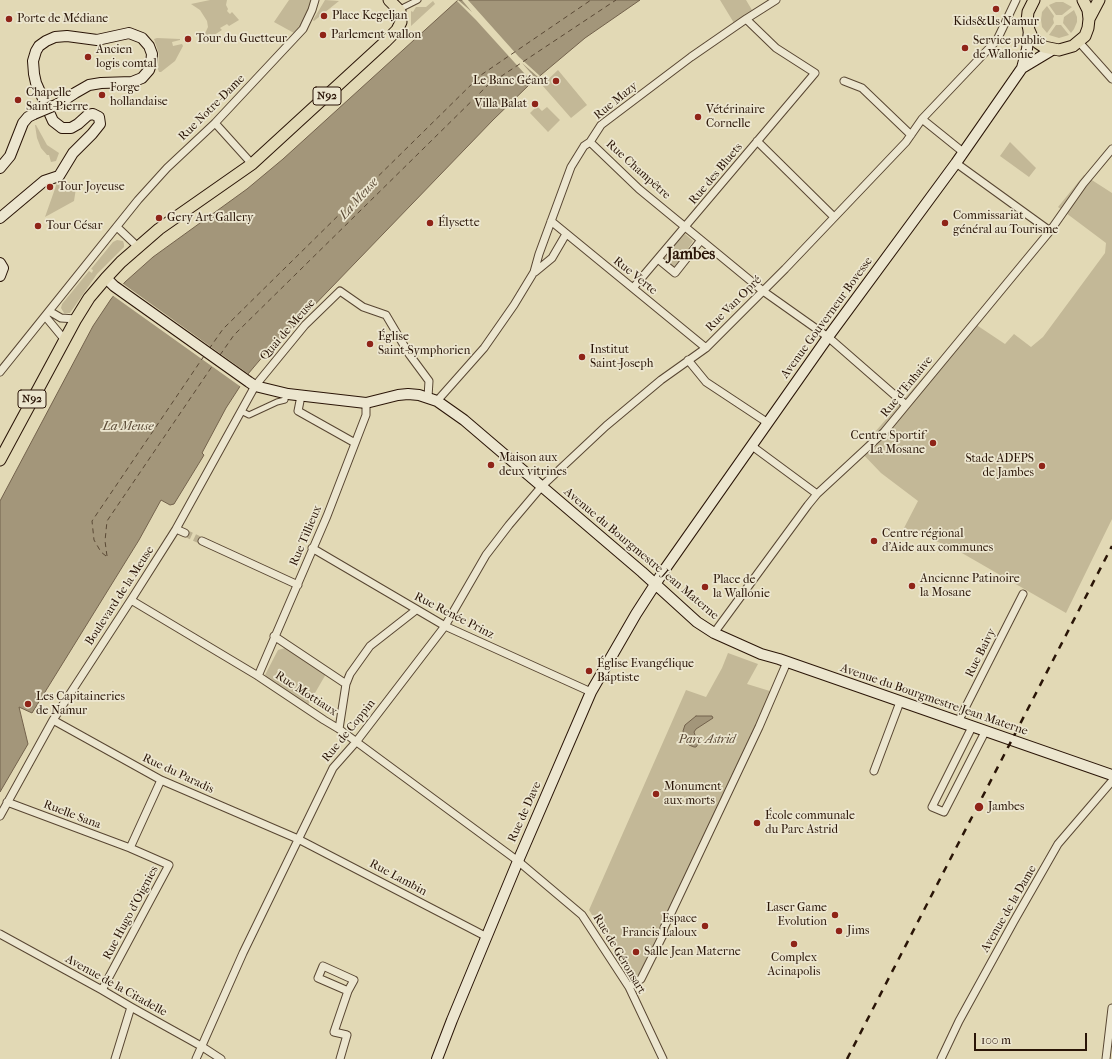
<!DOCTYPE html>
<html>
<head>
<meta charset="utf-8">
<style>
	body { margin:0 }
	#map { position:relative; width:1112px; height:1059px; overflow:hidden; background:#e2d9b5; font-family:"IM FELL French Canon",serif }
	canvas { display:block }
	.scale { position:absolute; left:974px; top:1033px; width:113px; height:18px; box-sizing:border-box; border:2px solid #2a1507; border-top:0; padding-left:5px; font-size:12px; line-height:14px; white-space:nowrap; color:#2a1507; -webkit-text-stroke:3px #ece6cf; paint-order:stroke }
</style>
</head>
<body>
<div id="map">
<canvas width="1112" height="1059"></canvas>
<div class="scale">100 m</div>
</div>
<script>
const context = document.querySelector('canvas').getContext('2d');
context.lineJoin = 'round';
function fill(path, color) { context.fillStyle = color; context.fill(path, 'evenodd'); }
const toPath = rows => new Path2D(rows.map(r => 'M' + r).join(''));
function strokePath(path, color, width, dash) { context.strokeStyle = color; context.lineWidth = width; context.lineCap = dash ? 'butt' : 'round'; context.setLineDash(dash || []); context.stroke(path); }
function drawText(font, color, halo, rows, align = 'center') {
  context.font = font + ' "IM FELL French Canon",serif'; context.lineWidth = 3.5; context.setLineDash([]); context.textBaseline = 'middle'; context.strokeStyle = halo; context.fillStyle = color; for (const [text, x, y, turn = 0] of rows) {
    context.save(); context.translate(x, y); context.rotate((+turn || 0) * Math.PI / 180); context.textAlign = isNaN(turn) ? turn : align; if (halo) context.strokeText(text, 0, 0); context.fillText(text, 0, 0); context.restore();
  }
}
const green = toPath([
	[210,0,227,0,226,5,228,9,227,11,230,14,232,12,239,20,229,26,227,24,220,28,222,30,200,44,208,27,207,21,200,10,191,4],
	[289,0,312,0,302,25,294,33,274,22],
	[325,0,339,1,314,21,313,20],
	[720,0,746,0,752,10,734,23],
	[433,1,435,4,411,26,411,11,413,12,416,7,426,7],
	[1056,2,1063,2,1072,7,1062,15,1056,15,1049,5],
	[1047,6,1054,16,1053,19,1054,23,1047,33,1042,27,1041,20,1042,12],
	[1074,10,1077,17,1077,22,1074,29,1071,33,1063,23,1064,17],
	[1056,25,1061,25,1069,35,1059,38,1049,35],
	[157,38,180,39,180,40,172,42,173,46,182,44,183,46,175,61,161,72,159,72,158,69,159,54,154,39],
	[558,70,587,105,571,118,542,85],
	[537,106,542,111,547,107,560,120,548,132,530,113],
	[35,125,36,125,47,145,59,153,56,161,51,162,49,155,47,155,41,148,37,138],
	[1010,142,1036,168,1029,177,1000,156],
	[1084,175,1112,193,1112,519,1066,613,955,549,904,528,918,501,881,473,859,450,972,322,1005,344,1014,334,1031,347,1043,337,1105,253,1106,243,1058,207],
	[77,182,74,201,45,217,57,183],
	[685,234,693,241,675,268,662,259],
	[117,240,123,241,124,244,124,247,97,274,70,313,64,313,61,308,62,304,89,271,92,273,93,270,91,269,113,242],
	[285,648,326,674,308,705,266,677,265,675,278,650],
	[728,653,758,664,747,684,773,692,639,974,635,978,630,977,589,910,686,690,706,697,722,668]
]);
const water = toPath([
	[458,0,640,0,585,38,529,85,493,120,302,318,270,348,248,374,226,408,202,453,204,455,174,504,170,505,161,500,139,540,32,713,19,707,28,744,0,792,0,501,93,326,111,299,125,282,153,257,247,189,283,159,458,0],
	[696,716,712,716,713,718,696,729,694,732,698,744,696,747,694,747,689,745,686,742,683,731,685,725,696,716]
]);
const pier = toPath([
	[458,0,472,12,462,0,468,0,519,57,540,76,538,77,522,63,537,80,534,84,476,20,457,1],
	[122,283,250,375,241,387,112,295]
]);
const ferry = toPath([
	[209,349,223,329,481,75,591,0],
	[220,355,234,335,488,85,616,0],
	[106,556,101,552,94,540,92,521,204,356],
	[107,556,105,541,107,521,215,362]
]);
const minorTunnel = toPath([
	[185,533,202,541]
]);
const pedestrian = toPath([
	[404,7,418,0],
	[241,411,249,415,277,402,285,400,286,394]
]);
const minor = toPath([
	[1079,42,1112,79],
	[844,81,862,88,911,135],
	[922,119,963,152],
	[215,123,252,164],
	[757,141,834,217],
	[590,142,639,189,763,291,828,337,906,405],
	[956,163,1050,231],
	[551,221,706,348],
	[117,227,138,247],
	[658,259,675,273,701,240],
	[535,272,552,258,566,234],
	[633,288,815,73,776,48,746,19],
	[49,311,61,318,76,319],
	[45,316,64,339],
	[688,360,706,382,768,423],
	[0,372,138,200,167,168,215,123,303,29,312,10,315,0],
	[301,396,298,411,355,443],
	[437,401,484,348,514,305,534,272,539,254,571,167,584,146,590,142,601,125,691,57,746,19,776,0],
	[752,446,817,494],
	[176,529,185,533],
	[202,541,298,585],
	[312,548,445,626,591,692],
	[131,600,258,676,324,720,339,729,518,861,582,915,629,987,663,1059],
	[714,633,808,505,817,494,884,432,1050,231,1083,184,1112,149],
	[274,636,346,684],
	[258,676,327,516,366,415,366,403],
	[53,720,161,780,298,839,487,937],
	[958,722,1023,594],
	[972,727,932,807,944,812,985,732],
	[339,729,346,684,350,674,370,646,416,610],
	[874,771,900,702],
	[7,802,130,848],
	[0,816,53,720,131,600,176,529,255,386,305,325,340,291,363,307,386,315,409,354,429,381,428,397],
	[0,934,102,990,131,1007,201,1046,221,1059],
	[629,987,641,979,663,935,664,928,759,727,787,662],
	[102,990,169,865,130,848,161,780],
	[115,1059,131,1007],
	[196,1059,243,953,333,768,356,742,445,626,486,555,509,525,542,486,606,426,661,380,706,348,785,269,906,142,922,119,997,40,1016,0],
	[340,1059,347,1035,334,1032,348,991,354,980,323,966,318,978,348,991],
	[941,1059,959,1021,1014,921,1058,844,1112,781],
	[1106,1059,1112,1008]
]);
const secondary = toPath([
	[1022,68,1052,50],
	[0,168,10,156,23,123,28,117,34,114],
	[0,218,44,181,59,176,73,153,92,134,100,124,99,117,93,114,88,115,78,124,71,128,62,128,53,121,36,83,34,74,33,61,36,51,39,46,46,41,55,37,67,36,97,40,129,33,142,38,149,46,152,54,151,64,149,70,142,78,132,82,101,83,89,85,75,93,58,104],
	[0,263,3,268,0,276],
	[106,278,114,286,249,382,255,386,288,394,366,403,398,395,408,394,419,395,437,401,464,420,642,572,697,622,714,633,761,654,779,659,1112,775],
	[437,1059,452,1020,518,861,591,692,636,614,665,569,828,337,956,163,1022,68,1027,49,1029,30]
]);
const primary = toPath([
	[1034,0,1028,12,1027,21,1029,30,1032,37,1038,43,1044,47,1059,50,1073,46,1085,36,1088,28,1089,19,1088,10,1083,0],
	[1089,19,1099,0],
	[0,460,76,319,89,298,106,278,121,262,159,229,252,164,385,42,397,30,401,22,400,11,389,0]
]);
const rail = toPath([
	[847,1059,1112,546]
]);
const secondaryBridge = toPath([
	[34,114,58,104]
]);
const markers = [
	[996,9,4,"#8f2418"],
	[324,16,4,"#8f2418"],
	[9,19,4,"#8f2418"],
	[323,35,4,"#8f2418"],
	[188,39,4,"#8f2418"],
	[965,48,4,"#8f2418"],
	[88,57,4,"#8f2418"],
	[556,81,4,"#8f2418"],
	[102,95,4,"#8f2418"],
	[18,100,4,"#8f2418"],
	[535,104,4,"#8f2418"],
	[698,117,4,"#8f2418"],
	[50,187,4,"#8f2418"],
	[159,218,4,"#8f2418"],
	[430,223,4,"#8f2418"],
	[945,223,4,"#8f2418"],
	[38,226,4,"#8f2418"],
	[370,344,4,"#8f2418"],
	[582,357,4,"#8f2418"],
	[933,443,4,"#8f2418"],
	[491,465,4,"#8f2418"],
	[1042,466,4,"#8f2418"],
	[874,541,4,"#8f2418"],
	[912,586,4,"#8f2418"],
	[705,587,4,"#8f2418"],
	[589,671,4,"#8f2418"],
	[28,704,4,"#8f2418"],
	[656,794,4,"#8f2418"],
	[979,807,5,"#8f2418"],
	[757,823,4,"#8f2418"],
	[835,915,4,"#8f2418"],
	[705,926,4,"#8f2418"],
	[839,931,4,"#8f2418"],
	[794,944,4,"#8f2418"],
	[636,952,4,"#8f2418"]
];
const shields = [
	[327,96,28],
	[32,399,28]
];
const shieldNames = [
	["N92",327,96],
	["N92",32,399]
];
const poiNames = [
	["Place Kegeljan",332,16],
	["Porte de Médiane",17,19],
	["Kids&Us Namur",996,22,"center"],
	["Parlement wallon",331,35],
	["Tour du Guetteur",196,39],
	["Service public",973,41],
	["de Wallonie",973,55],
	["Ancien",96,50],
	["logis comtal",96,64],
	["Le Banc Géant",548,81,"right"],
	["Forge",110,88],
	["hollandaise",110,102],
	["Chapelle",26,93],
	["Saint-Pierre",26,107],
	["Villa Balat",527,104,"right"],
	["Vétérinaire",706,110],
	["Cornelle",706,124],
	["Tour Joyeuse",58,187],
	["Commissariat",953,216],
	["général au Tourisme",953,230],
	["Gery Art Gallery",167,218],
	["Élysette",438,223],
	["Tour César",46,226],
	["Église",378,337],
	["Saint-Symphorien",378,351],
	["Institut",590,350],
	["Saint-Joseph",590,364],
	["Centre Sportif",925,436,"right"],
	["La Mosane",925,450,"right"],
	["Maison aux",499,458],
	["deux vitrines",499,472],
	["Stade ADEPS",1034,459,"right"],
	["de Jambes",1034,473,"right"],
	["Centre régional",882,534],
	["d'Aide aux communes",882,548],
	["Ancienne Patinoire",920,579],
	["la Mosane",920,593],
	["Place de",713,580],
	["la Wallonie",713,594],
	["Église Evangélique",597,664],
	["Baptiste",597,678],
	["Les Capitaineries",36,697],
	["de Namur",36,711],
	["Monument",664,787],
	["aux morts",664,801],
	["Jambes",988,807],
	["École communale",765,816],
	["du Parc Astrid",765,830],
	["Laser Game",827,908,"right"],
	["Evolution",827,922,"right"],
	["Espace",697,919,"right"],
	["Francis Laloux",697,933,"right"],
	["Jims",847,931],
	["Salle Jean Materne",644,952],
	["Complex",794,958,"center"],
	["Acinapolis",794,972,"center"]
];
const streetNames = [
	["Rue Mazy",616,101,-39],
	["Rue Notre-Dame",212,108,-45],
	["Rue Champêtre",638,170,42],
	["Rue des Bluets",716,174,-50],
	["Rue Verte",635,276,39],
	["Rue Van Opré",734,304,-45],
	["Avenue Gouverneur Bovesse",827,318,-54],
	["Quai de Meuse",288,330,-49],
	["Rue d'Enhaive",907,387,-51],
	["Rue Tillieux",306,536,-67],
	["Avenue du Bourgmestre Jean Materne",641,554,40],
	["Boulevard de la Meuse",120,596,-57],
	["Rue Renée Prinz",454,616,27],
	["Rue Baivy",981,653,-63],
	["Rue Mottiaux",306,694,33],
	["Avenue du Bourgmestre Jean Materne",934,700,19],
	["Rue de Coppin",349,731,-51],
	["Rue du Paradis",178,774,25],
	["Rue de Dave",525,812,-66],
	["Ruelle Sana",72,815,21],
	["Rue Lambin",398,878,28],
	["Avenue de la Dame",1009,909,-60],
	["Rue Hugo d'Oignies",131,913,-62],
	["Rue de Géronsart",619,954,59],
	["Avenue de la Citadelle",116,986,29]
];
const parkNames = [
	["Parc Astrid",707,740]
];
const waterNames = [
	["La Meuse",359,199,-48],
	["La Meuse",128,427]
];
const districtNames = [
	["Jambes",691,255]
];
fill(green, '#c3b897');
fill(water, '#a3967a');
strokePath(water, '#73624c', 1);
fill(pier, '#e2d9b5');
strokePath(ferry, '#5a4935', 1, [5, 4]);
strokePath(minorTunnel, '#bdb292', 7, [7, 3.5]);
strokePath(pedestrian, '#584632', 7);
strokePath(minor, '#584632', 9);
strokePath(secondary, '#2a1507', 12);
strokePath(primary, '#2a1507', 13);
strokePath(pedestrian, '#ece6cf', 5);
strokePath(minor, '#ece6cf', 7);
strokePath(secondary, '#ece6cf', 10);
strokePath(primary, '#e2d9b5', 11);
strokePath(rail, '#2a1507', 2.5, [7, 7]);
strokePath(secondaryBridge, '#2a1507', 12, []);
strokePath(secondaryBridge, '#ece6cf', 10);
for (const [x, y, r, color] of markers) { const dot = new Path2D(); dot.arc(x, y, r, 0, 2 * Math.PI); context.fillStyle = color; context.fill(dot); strokePath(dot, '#ece6cf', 1.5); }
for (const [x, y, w] of shields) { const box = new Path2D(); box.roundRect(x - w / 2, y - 9, w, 18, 3); context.fillStyle = '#ece6cf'; context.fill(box); strokePath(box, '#2a1507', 1); }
drawText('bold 11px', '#2a1507', null, shieldNames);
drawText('12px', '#2a1507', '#ece6cf', poiNames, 'left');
drawText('12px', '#2a1507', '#ece6cf', streetNames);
drawText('italic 12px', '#584632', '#ece6cf', parkNames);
drawText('italic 13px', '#5a4935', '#ece6cf', waterNames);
drawText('bold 16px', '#2a1507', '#ece6cf', districtNames);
</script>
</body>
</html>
